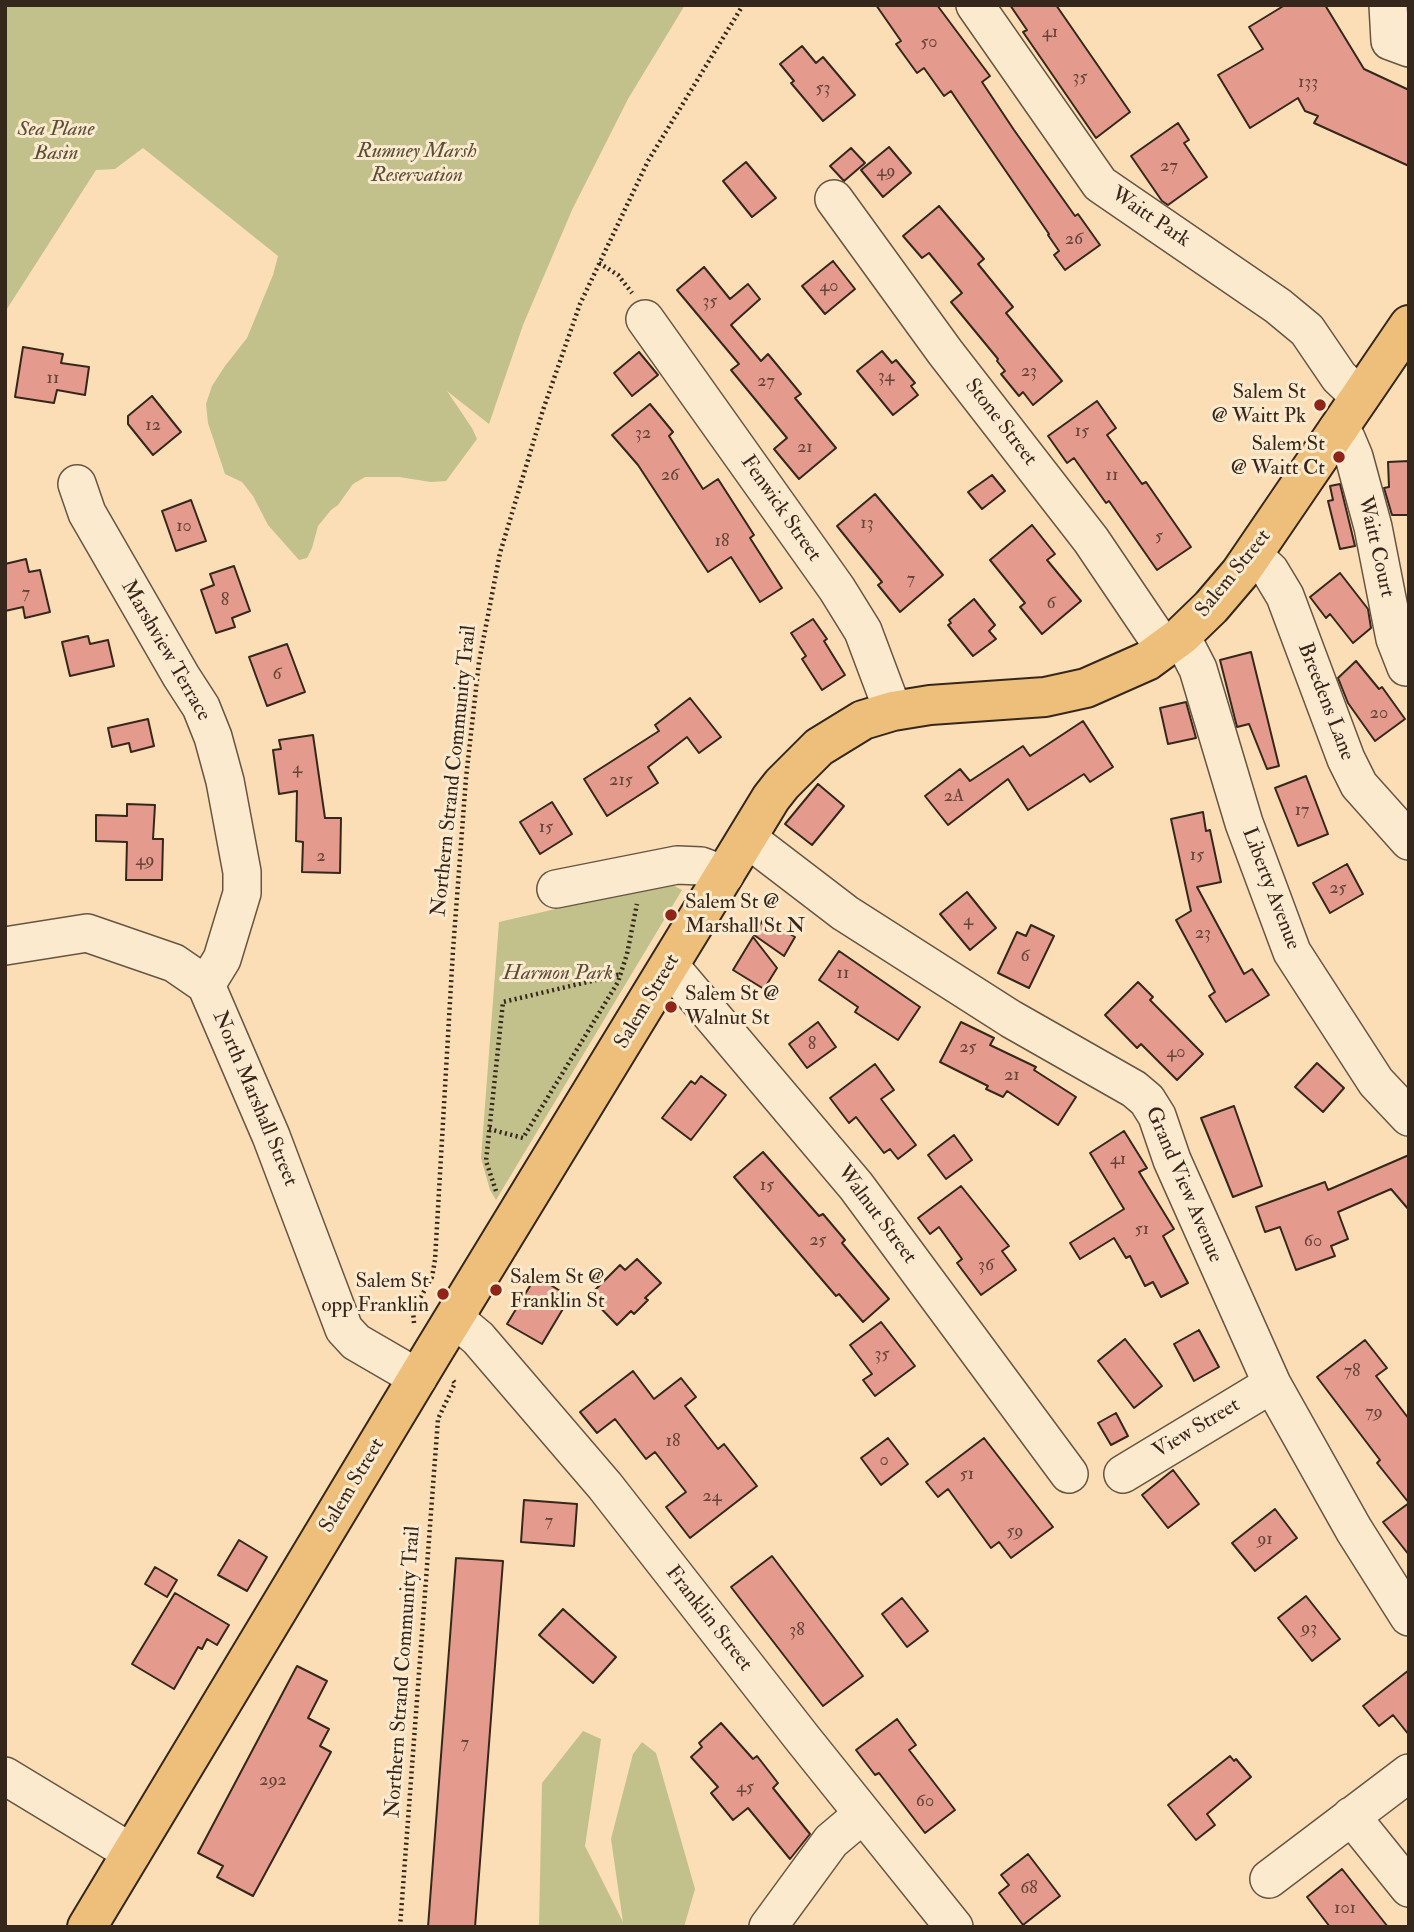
<!DOCTYPE html>
<html>
<head>
<meta charset="utf-8">
<style>
	body { margin:0 }
	#map { position:relative; width:1414px; height:1932px; overflow:hidden; background:#fbdeb5; font-family:"IM FELL Double Pica",serif }
	canvas { display:block }
	.frame { position:absolute; inset:0; border:7px solid #36271d; pointer-events:none }
</style>
</head>
<body>
<div id="map">
<canvas width="1414" height="1932"></canvas>
<div class="frame"></div>
</div>
<script>
const context = document.querySelector('canvas').getContext('2d');
context.lineJoin = 'round';
function fill(path, color) { context.fillStyle = color; context.fill(path, 'evenodd'); }
const toPath = rows => new Path2D(rows.map(r => 'M' + r).join(''));
function strokePath(path, color, width, dash) { context.strokeStyle = color; context.lineWidth = width; context.lineCap = dash ? 'butt' : 'round'; context.setLineDash(dash || []); context.stroke(path); }
function drawText(font, color, halo, rows, align = 'center') {
  context.font = font + ' "IM FELL Double Pica",serif'; context.lineWidth = 6; context.setLineDash([]); context.textBaseline = 'middle'; context.strokeStyle = halo; context.fillStyle = color; for (const [text, x, y, turn = 0] of rows) {
    context.save(); context.translate(x, y); context.rotate((+turn || 0) * Math.PI / 180); context.textAlign = isNaN(turn) ? turn : align; if (halo) context.strokeText(text, 0, 0); context.fillText(text, 0, 0); context.restore();
  }
}
const green = toPath([
	[5,5,685,5,628,99,572,210,523,325,489,424,447,391,472,428,477,439,446,481,431,482,399,477,365,477,353,484,338,505,331,510,318,526,312,548,307,558,299,560,268,525,253,496,242,482,225,474,208,423,206,404,212,386,225,366,247,338,273,275,278,256,143,148,115,169,96,170,5,312],
	[669,883,682,890,496,1200,490,1190,481,1158,499,922],
	[583,1731,601,1739,585,1846,623,1922,611,1839,633,1754,642,1742,656,1753,695,1889,684,1927,539,1927,542,1783]
]);
const building = toPath([
	[876,5,937,5,990,76,982,82,1014,130,1075,216,1078,214,1100,245,1065,270,1054,255,1059,251,1048,235,1049,234,957,100,951,91,944,96,924,68,917,73,896,44,901,41,876,5],
	[1010,5,1056,5,1130,112,1096,138,1023,32,1027,30,1010,5],
	[1285,5,1325,5,1364,69,1409,90,1409,166,1314,123,1318,116,1305,111,1298,98,1250,128,1218,75,1263,49,1249,27,1285,5],
	[802,46,816,63,823,57,855,95,823,121,791,83,794,81,780,64,802,46],
	[1178,123,1189,140,1184,143,1207,177,1168,205,1162,201,1131,156,1178,123],
	[889,147,911,173,883,197,861,170,889,147],
	[851,148,865,163,844,181,830,166,851,148],
	[746,162,776,198,752,217,723,181,746,162],
	[939,206,984,259,978,264,1013,307,1006,313,1062,381,1033,405,1023,392,1019,396,1001,374,1005,371,997,361,998,359,951,302,962,293,929,253,922,258,903,236,939,206],
	[833,261,855,289,825,314,802,286,833,261],
	[704,267,730,299,748,284,760,299,731,325,761,361,768,354,801,394,795,398,836,448,799,479,774,449,787,438,731,370,739,364,677,290,704,267],
	[23,347,63,354,61,363,89,367,85,395,57,390,54,403,15,397,23,347],
	[882,351,892,363,896,360,915,383,911,386,918,395,893,415,857,371,882,351],
	[639,352,658,375,632,396,614,373,639,352],
	[152,396,181,432,153,455,128,424,128,416,152,396],
	[1097,401,1116,428,1107,435,1142,484,1146,482,1191,547,1157,570,1109,501,1106,503,1074,458,1067,463,1048,436,1097,401],
	[650,404,673,432,669,436,703,489,718,479,754,535,750,538,782,588,760,602,731,557,708,572,638,465,612,435,650,404],
	[1409,461,1409,515,1392,515,1384,488,1389,487,1388,462,1409,461],
	[992,475,1005,491,982,509,968,492,992,475],
	[1340,484,1355,546,1340,549,1328,501,1333,500,1330,486,1340,484],
	[875,494,943,575,900,612,878,585,882,582,837,526,875,494],
	[191,500,206,541,176,551,162,511,191,500],
	[1032,525,1055,554,1047,560,1081,601,1042,634,1020,607,1025,603,990,560,1032,525],
	[26,559,29,572,40,570,50,612,25,618,23,607,5,611,5,564,26,559],
	[234,566,250,611,232,618,235,627,216,633,201,590,214,585,210,574,234,566],
	[1340,573,1368,609,1371,628,1353,643,1330,614,1326,618,1310,597,1340,573],
	[974,599,995,625,989,631,996,639,973,656,948,625,951,623,949,620,974,599],
	[813,619,827,639,824,641,845,675,822,690,802,659,806,656,791,633,813,619],
	[88,636,90,644,108,640,114,666,70,676,62,642,88,636],
	[287,644,305,692,267,706,249,657,287,644],
	[1251,652,1279,766,1267,769,1249,724,1237,727,1220,660,1251,652],
	[1356,661,1379,689,1382,687,1405,719,1375,741,1348,703,1338,678,1356,661],
	[690,698,721,737,699,753,687,737,648,767,658,783,607,816,584,779,659,731,655,725,690,698],
	[1186,702,1196,738,1168,744,1160,708,1186,702],
	[148,719,154,746,131,752,129,743,112,747,108,728,148,719],
	[1083,721,1113,767,1090,782,1084,774,1028,810,1008,779,948,825,925,796,960,769,970,781,1023,746,1030,756,1083,721],
	[313,735,325,818,341,818,340,873,302,872,303,842,296,841,297,791,279,794,273,750,281,749,279,740,313,735],
	[1306,776,1328,834,1298,846,1275,788,1306,776],
	[818,784,844,806,812,845,785,824,818,784],
	[552,802,572,834,540,854,520,822,552,802],
	[127,804,155,805,153,839,163,839,162,880,126,880,127,842,96,841,96,815,127,816,127,804],
	[1203,812,1206,831,1210,830,1221,882,1197,887,1244,974,1252,969,1269,995,1226,1022,1209,996,1215,992,1176,920,1191,911,1171,819,1203,812],
	[1347,864,1363,894,1330,913,1313,883,1347,864],
	[967,892,996,928,970,950,940,914,967,892],
	[764,918,795,937,784,956,754,935,764,918],
	[1031,925,1054,936,1029,988,998,973,1017,932,1026,936,1031,925],
	[753,937,777,968,764,989,733,970,753,937],
	[839,951,920,1007,898,1040,855,1012,858,1007,819,980,839,951],
	[1138,982,1153,997,1150,1000,1203,1054,1177,1080,1141,1044,1137,1048,1105,1015,1138,982],
	[818,1022,836,1047,807,1068,789,1044,818,1022],
	[961,1022,994,1038,990,1045,1036,1067,1034,1070,1076,1097,1058,1125,1007,1091,1003,1097,986,1089,988,1086,940,1062,961,1022],
	[1317,1063,1344,1088,1323,1112,1295,1087,1317,1063],
	[875,1064,894,1090,881,1099,916,1145,898,1159,890,1149,884,1153,856,1117,849,1123,830,1098,875,1064],
	[701,1076,726,1095,691,1140,662,1118,691,1081,695,1084,701,1076],
	[1234,1106,1262,1186,1233,1197,1201,1118,1234,1106],
	[1124,1131,1147,1168,1139,1172,1174,1229,1163,1236,1188,1283,1161,1297,1153,1282,1145,1286,1130,1256,1126,1258,1114,1238,1080,1259,1070,1243,1124,1209,1090,1153,1124,1131],
	[954,1135,972,1160,946,1179,928,1155,954,1135],
	[763,1152,819,1216,823,1214,845,1240,842,1243,889,1299,863,1322,839,1294,836,1296,734,1177,763,1152],
	[1409,1155,1409,1210,1391,1189,1338,1212,1348,1239,1331,1246,1335,1256,1296,1270,1280,1227,1265,1232,1256,1207,1325,1182,1328,1190,1409,1155],
	[961,1186,1009,1246,1002,1251,1016,1270,981,1295,957,1263,962,1259,939,1227,930,1234,918,1218,961,1186],
	[637,1259,661,1283,645,1298,648,1300,634,1314,631,1311,617,1325,589,1296,620,1265,625,1270,637,1259],
	[536,1276,570,1297,542,1344,507,1324,536,1276],
	[881,1322,915,1366,875,1396,863,1380,872,1374,850,1345,881,1322],
	[1199,1330,1219,1367,1194,1381,1174,1344,1199,1330],
	[1125,1339,1162,1386,1134,1408,1098,1361,1125,1339],
	[1365,1340,1387,1368,1376,1376,1409,1419,1409,1555,1383,1522,1409,1503,1377,1463,1380,1460,1317,1377,1365,1340],
	[633,1371,654,1399,681,1378,696,1397,685,1406,718,1449,724,1444,757,1486,690,1538,666,1507,686,1492,655,1452,646,1459,615,1419,597,1433,580,1412,633,1371],
	[1116,1413,1128,1436,1111,1445,1098,1423,1116,1413],
	[888,1438,908,1464,881,1485,861,1458,888,1438],
	[984,1438,1053,1527,1011,1558,999,1542,991,1548,948,1489,938,1497,926,1482,984,1438],
	[1173,1470,1199,1504,1168,1528,1142,1495,1173,1470],
	[524,1500,577,1504,574,1546,521,1542,524,1500],
	[1275,1509,1297,1538,1255,1571,1232,1543,1275,1509],
	[239,1540,267,1557,247,1591,218,1575,239,1540],
	[772,1556,863,1676,823,1706,731,1587,772,1556],
	[456,1558,503,1561,475,1927,428,1927,456,1558],
	[155,1567,177,1580,167,1597,145,1584,155,1567],
	[175,1593,229,1625,217,1645,207,1639,202,1649,198,1647,174,1689,132,1664,175,1593],
	[1306,1596,1340,1639,1312,1661,1278,1618,1306,1596],
	[902,1598,928,1631,907,1647,882,1614,902,1598],
	[563,1609,616,1657,593,1683,539,1635,563,1609],
	[297,1666,327,1681,308,1718,329,1729,320,1746,331,1752,253,1896,217,1877,223,1866,198,1853,297,1666],
	[1409,1670,1409,1735,1393,1715,1379,1726,1363,1706,1409,1670],
	[897,1719,916,1745,909,1750,955,1810,925,1833,879,1773,875,1775,856,1750,897,1719],
	[721,1723,753,1759,757,1756,778,1783,773,1788,810,1834,790,1859,748,1808,733,1820,711,1793,718,1787,691,1757,702,1747,699,1743,721,1723],
	[1230,1756,1234,1761,1236,1759,1251,1777,1207,1814,1215,1825,1196,1840,1168,1805,1230,1756],
	[1028,1854,1060,1896,1023,1925,999,1893,1009,1885,1001,1875,1028,1854],
	[1342,1869,1388,1927,1330,1927,1307,1897,1342,1869]
]);
const path = toPath([
	[599,263,618,275,632,293],
	[489,1129,523,1138,618,982,627,954,637,904],
	[496,1191,486,1161,503,1002,621,974],
	[414,1323,413,1311,432,1277,435,1260,453,950,466,778,479,662,500,553,543,410,580,304,648,161,743,5],
	[400,1927,438,1419,455,1383,452,1379]
]);
const minor = toPath([
	[975,5,1100,184,1278,306,1307,330,1339,377,1360,397],
	[1388,5,1390,41,1409,48],
	[834,199,945,352,1091,540,1164,648],
	[645,319,837,589,863,631,893,711],
	[1337,430,1346,438,1354,457,1373,527,1395,639,1406,667],
	[77,484,87,513,181,676,201,707,213,737,225,781,242,872,242,893,222,959,206,985],
	[1253,555,1270,571,1285,596,1346,759,1359,785,1409,841],
	[1181,636,1198,669,1244,823,1292,952,1376,1082,1409,1117],
	[747,838,845,913,1011,1019,1134,1089,1147,1100,1157,1116,1172,1160,1272,1384,1354,1530,1409,1617],
	[556,889,677,865,701,866,725,875],
	[5,946,87,933,174,963,206,985,271,1136,344,1329,356,1342,418,1378],
	[670,966,856,1186,1069,1474],
	[454,1318,478,1338,605,1486,803,1739,954,1927],
	[1123,1474,1272,1384],
	[5,1776,132,1853],
	[1351,1816,1409,1888],
	[1269,1879,1409,1773],
	[768,1927,831,1841,863,1814]
]);
const major = toPath([
	[87,1927,433,1352,771,798,782,784,819,747,863,720,893,711,930,705,1045,697,1086,688,1147,661,1181,636,1211,607,1240,573,1409,325]
]);
const markers = [
	[1320,405,7,"#8f2418"],
	[1339,457,7,"#8f2418"],
	[671,915,7,"#8f2418"],
	[671,1007,7,"#8f2418"],
	[496,1290,7,"#8f2418"],
	[443,1294,7,"#8f2418"]
];
const numberNames = [
	["41",1050,33],
	["50",929,43],
	["35",1080,78],
	["133",1308,83],
	["53",823,89],
	["27",1169,167],
	["49",886,172],
	["26",1074,240],
	["40",829,287],
	["35",710,302],
	["23",1029,372],
	["34",886,377],
	["11",53,379],
	["27",766,382],
	["12",153,426],
	["15",1082,432],
	["32",643,434],
	["21",805,448],
	["26",670,476],
	["11",1112,476],
	["13",867,524],
	["10",184,527],
	["5",1159,537],
	["18",722,542],
	["7",911,580],
	["7",26,594],
	["8",225,601],
	["6",1051,604],
	["6",277,675],
	["20",1379,714],
	["4",297,769],
	["215",621,781],
	["2A",954,797],
	["17",1302,811],
	["15",546,828],
	["15",1197,856],
	["2",321,857],
	["49",145,861],
	["25",1338,889],
	["4",968,921],
	["23",1203,934],
	["6",1025,957],
	["11",843,974],
	["8",812,1045],
	["25",968,1048],
	["40",1176,1053],
	["21",1012,1076],
	["41",1118,1160],
	["15",767,1186],
	["51",1142,1230],
	["25",818,1241],
	["60",1313,1242],
	["36",986,1266],
	["35",882,1355],
	["78",1352,1372],
	["79",1374,1413],
	["18",673,1442],
	["0",884,1461],
	["51",967,1475],
	["24",712,1497],
	["7",549,1522],
	["59",1015,1532],
	["91",1265,1540],
	["93",1309,1629],
	["38",797,1631],
	["7",465,1744],
	["292",273,1781],
	["45",745,1788],
	["60",925,1802],
	["68",1029,1889],
	["101",1345,1909]
];
const parkNames = [
	["Sea Plane",56,130],
	["Basin",56,154],
	["Rumney Marsh",417,152],
	["Reservation",417,176],
	["Harmon Park",558,974]
];
const streetNames = [
	["Waitt Park",1150,218,34],
	["Stone Street",1000,423,52],
	["Fenwick Street",780,509,55],
	["Waitt Court",1375,547,77],
	["Salem Street",1234,574,-51],
	["Marshview Terrace",165,651,60],
	["Breedens Lane",1325,702,69],
	["Northern Strand Community Trail",455,771,-84],
	["Liberty Avenue",1270,889,69],
	["Salem Street",648,1002,-59],
	["North Marshall Street",254,1099,67],
	["Grand View Avenue",1183,1185,67],
	["Walnut Street",876,1215,53],
	["View Street",1197,1429,-31],
	["Salem Street",353,1486,-59],
	["Franklin Street",708,1619,52],
	["Northern Strand Community Trail",404,1672,-86]
];
const poiNames = [
	["Salem St",1306,393],
	["@ Waitt Pk",1306,417],
	["Salem St",1325,445],
	["@ Waitt Ct",1325,469],
	["Salem St @",685,903,"left"],
	["Marshall St N",685,927,"left"],
	["Salem St @",685,995,"left"],
	["Walnut St",685,1019,"left"],
	["Salem St @",510,1278,"left"],
	["Franklin St",510,1302,"left"],
	["Salem St",429,1282],
	["opp Franklin",429,1306]
];
fill(green, '#c2c08b');
fill(building, '#e49a8c');
strokePath(building, '#36271d', 2);
strokePath(minor, '#675543', 40);
strokePath(major, '#36271d', 42);
strokePath(path, '#36271d', 4.5, [2, 3.5]);
strokePath(minor, '#fceacf', 37);
strokePath(major, '#eebf7a', 38);
for (const [x, y, r, color] of markers) { const dot = new Path2D(); dot.arc(x, y, r, 0, 2 * Math.PI); context.fillStyle = color; context.fill(dot); strokePath(dot, '#fceacf', 2.5); }
drawText('18px', '#624439', null, numberNames);
drawText('italic 21px', '#594d38', '#fceacf', parkNames);
drawText('21px', '#36271d', '#fceacf', streetNames);
drawText('21px', '#36271d', '#fceacf', poiNames, 'right');
</script>
</body>
</html>
